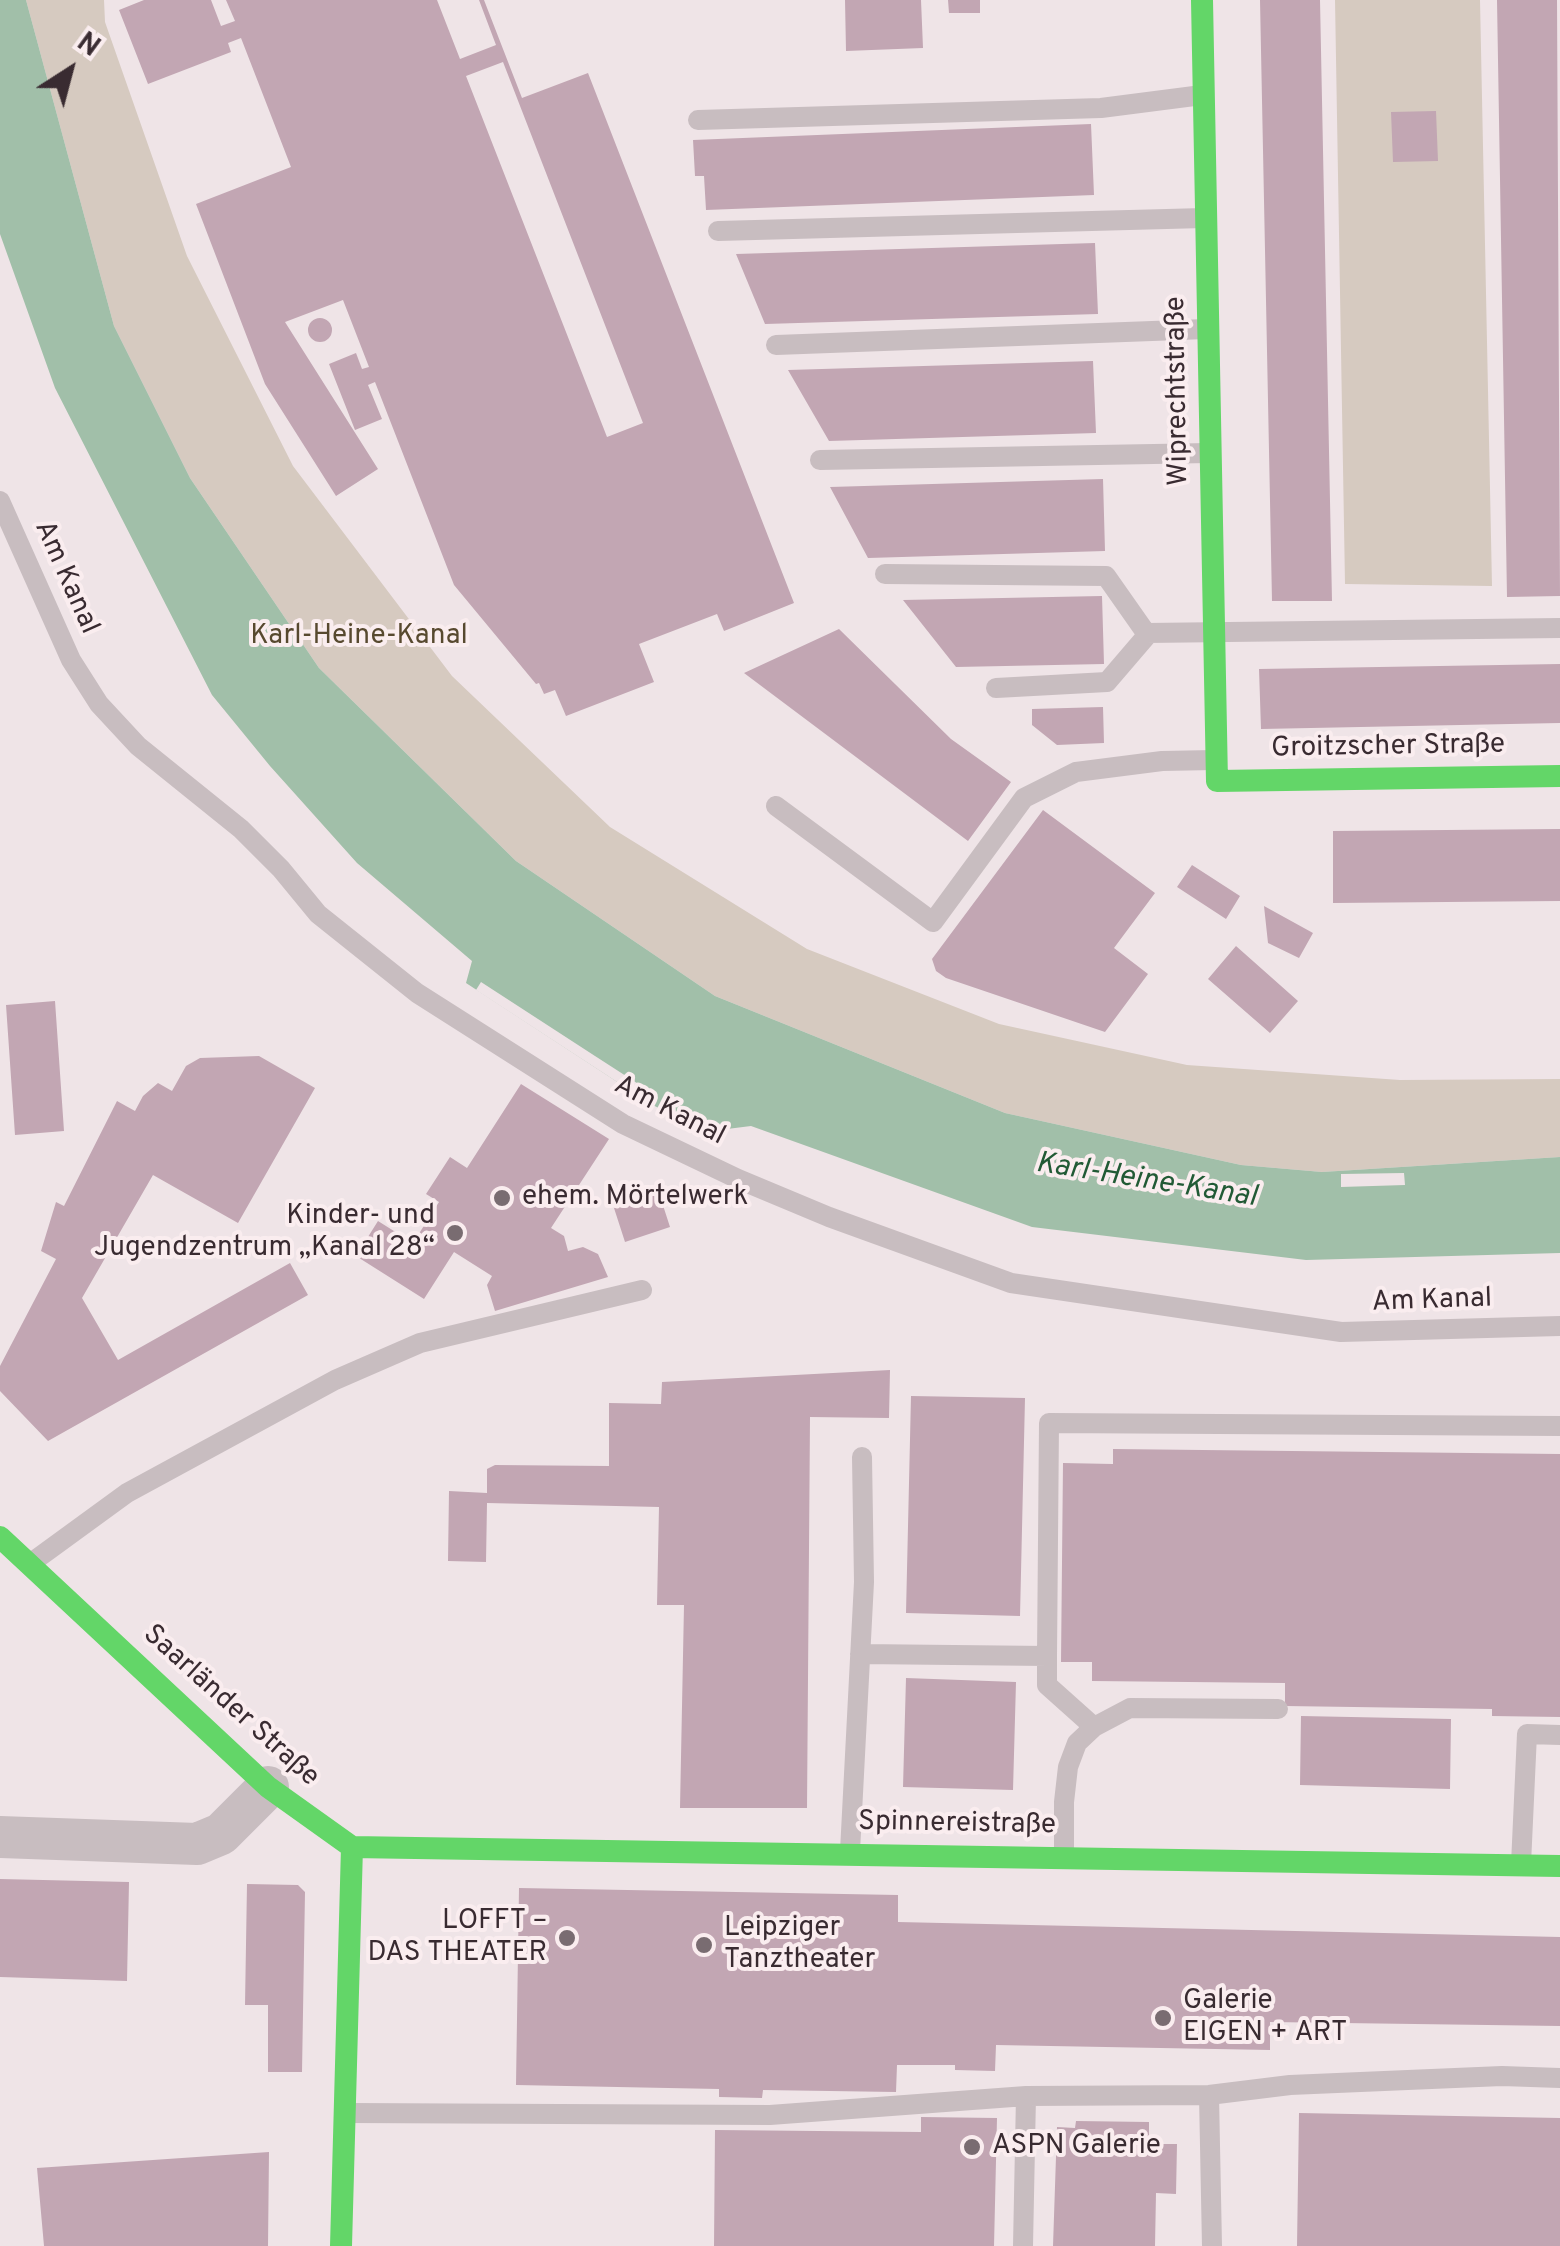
<!DOCTYPE html>
<html>
<head>
<meta charset="utf-8">
<style>
	body { margin:0 }
	#map { position:relative; width:1560px; height:2246px; overflow:hidden; background:#efe4e7; font-family:Overpass,sans-serif }
	canvas { display:block }
	.north { position:absolute; left:20px; top:20px; width:100px; height:100px; -webkit-text-stroke:8px #faedef; paint-order:stroke; rotate:36deg; font-size:28px; font-weight:700; line-height:40px; text-align:center; color:#392b31 }
	.north::after { content:''; display:block; margin:auto; width:35px; height:45px; background:#392b31; clip-path:polygon(50% 0,100% 100%,50% 72%,0 100%) }
</style>
</head>
<body>
<div id="map">
<canvas width="1560" height="2246"></canvas>
<div class="north">N</div>
</div>
<script>
const context = document.querySelector('canvas').getContext('2d');
context.lineJoin = 'round';
function fill(path, color) { context.fillStyle = color; context.fill(path, 'evenodd'); }
const toPath = rows => new Path2D(rows.map(r => 'M' + r).join(''));
function strokePath(path, color, width, dash) { context.strokeStyle = color; context.lineWidth = width; context.lineCap = dash ? 'butt' : 'round'; context.setLineDash(dash || []); context.stroke(path); }
function drawText(font, color, halo, rows, align = 'center') {
  context.font = font + ' Overpass,sans-serif'; context.lineWidth = 8; context.setLineDash([]); context.textBaseline = 'middle'; context.strokeStyle = halo; context.fillStyle = color; for (const [text, x, y, turn = 0] of rows) {
    context.save(); context.translate(x, y); context.rotate((+turn || 0) * Math.PI / 180); context.textAlign = isNaN(turn) ? turn : align; if (halo) context.strokeText(text, 0, 0); context.fillText(text, 0, 0); context.restore();
  }
}
const green = toPath([
	[26,0,104,0,105,22,187,256,293,466,452,676,610,827,807,949,999,1024,1187,1065,1400,1080,1560,1079,1560,1157,1322,1172,1241,1165,1005,1113,715,996,516,861,319,668,190,478,114,326],
	[1335,0,1480,0,1492,586,1345,584]
]);
const water = toPath([
	[0,0,26,0,114,326,190,478,319,668,516,861,715,996,1005,1113,1241,1165,1322,1172,1560,1157,1560,1253,1306,1260,1032,1227,751,1126,703,1132,651,1104,466,983,472,961,357,863,270,766,212,695,55,388,0,234]
]);
const pier = toPath([
	[481,982,595,1056,657,1096,651,1104,476,990],
	[1404,1173,1405,1185,1341,1187,1341,1174]
]);
const building = toPath([
	[144,0,211,0,221,26,235,21,226,0,437,0,460,59,496,45,479,0,484,0,522,98,588,73,794,603,724,631,717,614,639,644,654,682,566,716,555,690,544,694,539,683,536,684,454,585,375,382,368,385,382,419,355,430,329,364,356,353,362,369,369,367,343,300,285,322,378,469,336,496,265,384,196,204,291,167,241,38,228,43,231,52,148,84,119,10],
	[503,62,643,423,607,437,466,76],
	[845,0,921,0,923,48,846,51],
	[948,0,980,0,980,13,949,13],
	[1260,0,1320,0,1332,601,1272,601],
	[1497,0,1557,0,1560,596,1507,597],
	[1436,111,1438,161,1393,162,1391,112],
	[1091,124,1094,195,706,210,704,176,695,176,693,140],
	[1095,243,1098,314,765,324,736,254],
	'308 330a12 12 0 1 1 24 0a12 12 0 1 1-24 0Z',
	[1093,361,1096,433,829,441,788,370],
	[1103,479,1105,551,868,558,830,487],
	[1102,596,1104,664,956,667,903,600],
	[839,629,951,739,1011,782,968,841,744,673],
	[1560,664,1560,723,1261,729,1259,669],
	[1103,707,1104,743,1057,745,1032,725,1032,709],
	[1043,810,1155,893,1114,948,1148,974,1105,1032,946,978,936,971,932,959],
	[1560,829,1560,901,1333,903,1333,831],
	[1192,865,1240,896,1226,919,1177,887],
	[1264,906,1313,933,1299,958,1268,943],
	[1236,946,1298,1001,1270,1033,1208,979],
	[55,1001,64,1131,15,1135,6,1005],
	[259,1056,315,1088,238,1223,153,1175,82,1298,118,1360,290,1263,308,1295,48,1441,0,1391,0,1366,56,1259,41,1251,56,1202,64,1206,117,1101,135,1111,143,1096,158,1083,172,1091,186,1066,200,1058],
	[521,1084,609,1139,551,1228,564,1236,568,1251,583,1247,598,1254,608,1277,495,1311,487,1285,492,1276,454,1252,424,1299,356,1256,378,1221,413,1243,439,1202,426,1194,450,1157,467,1168],
	[659,1193,670,1227,625,1242,614,1208],
	[890,1370,889,1418,810,1417,807,1808,680,1808,684,1605,657,1605,659,1507,487,1503,486,1562,448,1561,449,1491,487,1493,487,1469,495,1465,609,1466,609,1403,661,1404,662,1382],
	[911,1396,1025,1398,1020,1616,906,1613],
	[1113,1449,1560,1454,1560,1717,1492,1716,1492,1709,1285,1706,1285,1683,1092,1681,1092,1662,1061,1662,1063,1463,1113,1464],
	[906,1678,1016,1682,1013,1790,903,1787],
	[1301,1716,1451,1719,1450,1789,1300,1785],
	[0,1879,129,1882,127,1981,0,1977],
	[247,1884,298,1885,305,1892,302,2072,268,2072,268,2005,245,2005],
	[519,1888,898,1895,898,1922,1560,1937,1560,2026,1270,2022,1270,2050,996,2045,995,2071,955,2070,955,2065,897,2065,896,2092,763,2090,762,2098,719,2097,719,2089,516,2085],
	[1299,2113,1560,2118,1560,2246,1297,2246],
	[921,2117,997,2118,994,2246,714,2246,715,2130,921,2132],
	[1076,2121,1149,2122,1149,2144,1177,2144,1176,2194,1156,2193,1155,2246,1053,2246,1057,2127,1075,2128],
	[269,2152,268,2246,44,2246,37,2168]
]);
const lane = toPath([
	[698,120,1101,108,1202,95],
	[718,231,1204,218],
	[776,345,1206,329],
	[820,460,1209,453],
	[0,501,71,660,99,704,138,746,241,829,281,869,318,914,417,993,623,1124,738,1179,829,1217,1011,1283,1341,1332,1560,1326],
	[885,574,1106,576,1146,633,1560,628],
	[996,688,1107,682,1149,633],
	[776,806,933,922,1024,798,1076,772,1162,761,1214,760],
	[31,1563,127,1493,335,1380,420,1343,642,1290],
	[860,1654,1047,1656,1049,1423,1560,1426],
	[1047,1656,1047,1685,1094,1727],
	[850,1851,864,1582,862,1457],
	[1064,1856,1064,1802,1068,1767,1077,1743,1094,1727,1130,1708,1278,1709],
	[1521,1864,1527,1734,1560,1735],
	[1209,2095,1212,2246],
	[349,2113,770,2115,1026,2096,1209,2095,1290,2085,1502,2076,1560,2078],
	[1023,2246,1026,2096]
]);
const street = toPath([
	[0,1837,197,1844,221,1834,268,1787]
]);
const fast = toPath([
	[1202,0,1217,781,1560,776],
	[0,1537,268,1787,352,1847],
	[352,1847,1560,1866],
	[341,2246,352,1847]
]);
const markers = [
	[502,1198,10,"#796c71"],
	[455,1233,10,"#796c71"],
	[567,1938,10,"#796c71"],
	[704,1945,10,"#796c71"],
	[1163,2018,10,"#796c71"],
	[972,2147,10,"#796c71"]
];
const streetNames = [
	["Wiprechtstraße",1179,391,-91],
	["Am Kanal",65,578,66],
	["Groitzscher Straße",1388,748,-1],
	["Am Kanal",669,1112,27],
	["Am Kanal",1432,1302,-2],
	["Saarländer Straße",230,1707,42],
	["Spinnereistraße",957,1825,1]
];
const parkNames = [
	["Karl-Heine-Kanal",359,637]
];
const poiNames = [
	["ehem. Mörtelwerk",522,1198],
	["Kinder- und",435,1217,"right"],
	["Jugendzentrum „Kanal 28“",435,1249,"right"],
	["LOFFT –",547,1922,"right"],
	["DAS THEATER",547,1954,"right"],
	["Leipziger",724,1929],
	["Tanztheater",724,1961],
	["Galerie",1183,2002],
	["EIGEN + ART",1183,2034],
	["ASPN Galerie",992,2147]
];
const waterNames = [
	["Karl-Heine-Kanal",1146,1182,9]
];
fill(green, '#d6cac0');
fill(water, '#a1bfa9');
fill(pier, '#efe4e7');
fill(building, '#c2a6b3');
strokePath(lane, '#c8bdc0', 20);
strokePath(street, '#c8bdc0', 42);
strokePath(fast, '#63d668', 22);
for (const [x, y, r, color] of markers) { const dot = new Path2D(); dot.arc(x, y, r, 0, 2 * Math.PI); context.fillStyle = color; context.fill(dot); strokePath(dot, '#faedef', 4); }
drawText('28px', '#392b31', '#faedef', streetNames);
drawText('28px', '#57492f', '#faedef', parkNames);
drawText('28px', '#392b31', '#faedef', poiNames, 'left');
drawText('italic 30px', '#215a35', '#faedef', waterNames);
</script>
</body>
</html>
